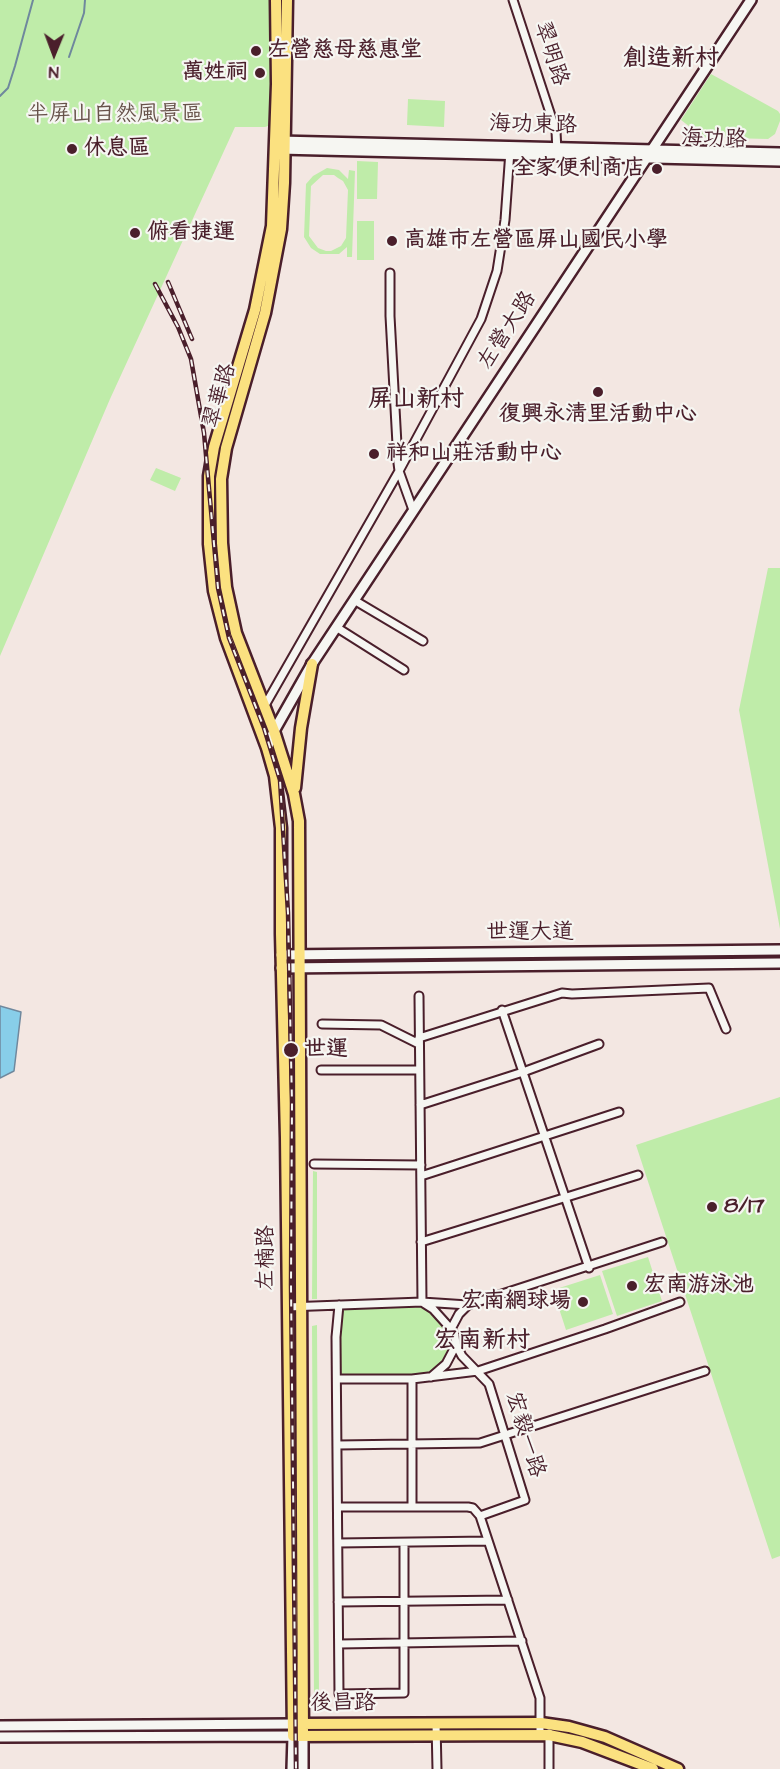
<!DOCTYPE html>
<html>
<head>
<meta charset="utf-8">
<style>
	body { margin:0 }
	#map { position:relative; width:780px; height:1769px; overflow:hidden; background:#f3e7e2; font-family:"Architects Daughter",sans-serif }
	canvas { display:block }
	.north { position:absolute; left:24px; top:24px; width:60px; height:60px; -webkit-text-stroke:4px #f6f6f2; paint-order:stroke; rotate:181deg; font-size:16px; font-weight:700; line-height:24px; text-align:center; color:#4a1f2b }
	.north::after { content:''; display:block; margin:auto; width:21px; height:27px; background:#4a1f2b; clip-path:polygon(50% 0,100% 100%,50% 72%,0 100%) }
</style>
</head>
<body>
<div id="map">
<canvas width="780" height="1769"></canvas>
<div class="north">N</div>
</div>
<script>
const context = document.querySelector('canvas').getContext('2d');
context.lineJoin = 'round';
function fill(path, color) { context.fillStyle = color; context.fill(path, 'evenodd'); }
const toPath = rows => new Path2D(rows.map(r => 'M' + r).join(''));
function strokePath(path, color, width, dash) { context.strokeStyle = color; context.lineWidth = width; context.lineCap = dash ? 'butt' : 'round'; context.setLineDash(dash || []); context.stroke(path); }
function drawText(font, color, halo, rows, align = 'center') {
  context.font = font + ' "Architects Daughter","LXGW WenKai TC",sans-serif'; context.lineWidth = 4.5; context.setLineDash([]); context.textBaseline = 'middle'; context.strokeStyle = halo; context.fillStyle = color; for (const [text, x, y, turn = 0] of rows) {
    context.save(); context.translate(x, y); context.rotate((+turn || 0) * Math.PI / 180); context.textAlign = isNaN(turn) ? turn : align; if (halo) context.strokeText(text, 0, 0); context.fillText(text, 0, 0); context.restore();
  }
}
const green = toPath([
	[0,0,270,0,274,124,265,127,235,127,110,399,0,656],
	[711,74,778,111,780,114,780,121,775,134,768,139,689,137,694,130,681,120],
	[408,99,445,101,444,127,407,125],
	[357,161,378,162,377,199,357,199],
	[327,168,339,170,348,179,349,170,355,171,352,257,347,257,347,247,339,254,320,254,311,248,304,237,306,184,313,176],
	[323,175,334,175,338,178,343,181,348,190,346,238,341,246,331,251,326,251,318,248,309,236,311,186],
	[357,221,374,221,374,260,357,260],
	[156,468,181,478,175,491,150,480],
	[768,568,780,568,780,929,739,710],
	[780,1097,780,1556,772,1559,636,1145],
	[313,1171,317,1172,317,1299,312,1299],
	[648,1257,662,1301,617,1316,602,1271],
	[600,1275,613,1314,566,1330,553,1290],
	[421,1307,432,1313,450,1333,452,1345,443,1361,429,1374,341,1375,339,1340,342,1310],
	[317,1325,319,1698,314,1699,312,1326]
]);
const water = toPath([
	[0,1006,21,1012,14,1071,0,1078,0,1006]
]);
const stream = toPath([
	[69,57,84,13,85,0],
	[0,96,8,88,15,66,33,0]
]);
const street = toPath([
	[513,0,556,131,557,152],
	[390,273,390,316,398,463,399,471,413,510],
	[354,600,423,641],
	[336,627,404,670],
	[264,707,399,471,481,319,497,271,505,220,510,151],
	[419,996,422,1302,468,1305],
	[502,1010,589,1268],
	[322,1024,381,1025,419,1044],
	[419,1038,562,993,572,994,709,988,726,1029],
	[321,1070,419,1070],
	[420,1105,523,1072,599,1044],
	[314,1164,421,1165],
	[421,1176,619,1112],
	[421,1242,638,1175],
	[339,1305,336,1337,339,1694,404,1693,404,1543],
	[287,1307,422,1302,433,1309,451,1329,455,1335,456,1345,462,1356,489,1384,525,1500,480,1516,540,1698,540,1735],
	[451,1329,459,1314,468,1305,662,1242],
	[431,1377,446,1364,456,1345],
	[338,1379,412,1379,478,1371,605,1329,680,1302],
	[412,1379,412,1507],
	[338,1445,480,1443,705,1371],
	[338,1507,468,1507,473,1508,480,1516],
	[338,1543,488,1541],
	[338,1602,508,1600],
	[339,1644,522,1641],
	[436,1723,437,1769],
	[549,1733,549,1769]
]);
const secondary = toPath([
	[279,141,780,153],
	[279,149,780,161],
	[267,748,274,731,312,664,751,0],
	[281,955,780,950],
	[281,968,780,963],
	[0,1726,293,1724],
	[0,1737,293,1736,292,1769],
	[303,1769,303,1736]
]);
const primary = toPath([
	[276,0,277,84,272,226,255,310,214,447,209,476,209,544,214,591,226,638,267,748,275,776,281,828,281,934,286,1138,293,1736,549,1735,582,1742,653,1769],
	[287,0,284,183,281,229,265,313,226,448,221,479,222,543,226,587,236,633,274,731,294,794,299,821,303,1736],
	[295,788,301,728,312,664],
	[297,1724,541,1723,569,1727,605,1737,678,1769]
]);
const rail = toPath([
	[168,282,192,339],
	[155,284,178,327,191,359,204,433,218,588,229,638,264,728,280,780,288,913,292,1103,291,1285,296,1769]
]);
const markers = [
	[256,51,6,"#4a1f2b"],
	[260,73,6,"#4a1f2b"],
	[72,149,6,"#4a1f2b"],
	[657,169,6,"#4a1f2b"],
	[135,233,6,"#4a1f2b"],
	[392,241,6,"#4a1f2b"],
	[598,392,6,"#4a1f2b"],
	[374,454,6,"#4a1f2b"],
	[291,1050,8,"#4a1f2b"],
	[712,1207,6,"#4a1f2b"],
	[632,1286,6,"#4a1f2b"],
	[583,1302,6,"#4a1f2b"]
];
const poiNames = [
	["左營慈母慈惠堂",268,51],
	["萬姓祠",248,73,"right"],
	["休息區",84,149],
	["全家便利商店",645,169,"right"],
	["俯看捷運",147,233],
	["高雄市左營區屏山國民小學",404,241],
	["復興永清里活動中心",598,415,"center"],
	["祥和山莊活動中心",386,454],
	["世運",304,1050],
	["8/17",724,1207],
	["宏南游泳池",644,1286],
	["宏南網球場",571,1302,"right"]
];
const streetNames = [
	["翠明路",550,54,72],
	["海功東路",533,126,1],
	["海功路",714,140,2],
	["左營大路",508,331,-57],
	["翠華路",221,396,-74],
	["世運大道",530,933],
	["左楠路",267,1258,-90],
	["宏毅一路",524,1435,73],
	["後昌路",343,1704]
];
const parkNames = [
	["半屏山自然風景區",115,115]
];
const neighbourhoodNames = [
	["創造新村",671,60],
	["屏山新村",416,401],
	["宏南新村",482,1342]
];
fill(green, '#bfeca9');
fill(water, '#88cee9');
strokePath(water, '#6f889d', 1.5);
strokePath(stream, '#6f889d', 2);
strokePath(street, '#4a1f2b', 11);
strokePath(secondary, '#4a1f2b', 14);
strokePath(primary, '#4a1f2b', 15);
strokePath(street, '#f6f6f2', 7);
strokePath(secondary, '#f6f6f2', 9);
strokePath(primary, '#fbe180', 10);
strokePath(rail, '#4a1f2b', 4.5);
strokePath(rail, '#f6f6f2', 2, [7]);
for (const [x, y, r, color] of markers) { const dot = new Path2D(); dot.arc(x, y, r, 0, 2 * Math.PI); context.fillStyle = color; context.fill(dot); strokePath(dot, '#f6f6f2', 2); }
drawText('bold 22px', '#4a1f2b', '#f6f6f2', poiNames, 'left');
drawText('22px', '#4a1f2b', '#f6f6f2', streetNames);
drawText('22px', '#67524a', '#f6f6f2', parkNames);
drawText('bold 24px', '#4a1f2b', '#f6f6f2', neighbourhoodNames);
</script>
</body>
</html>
